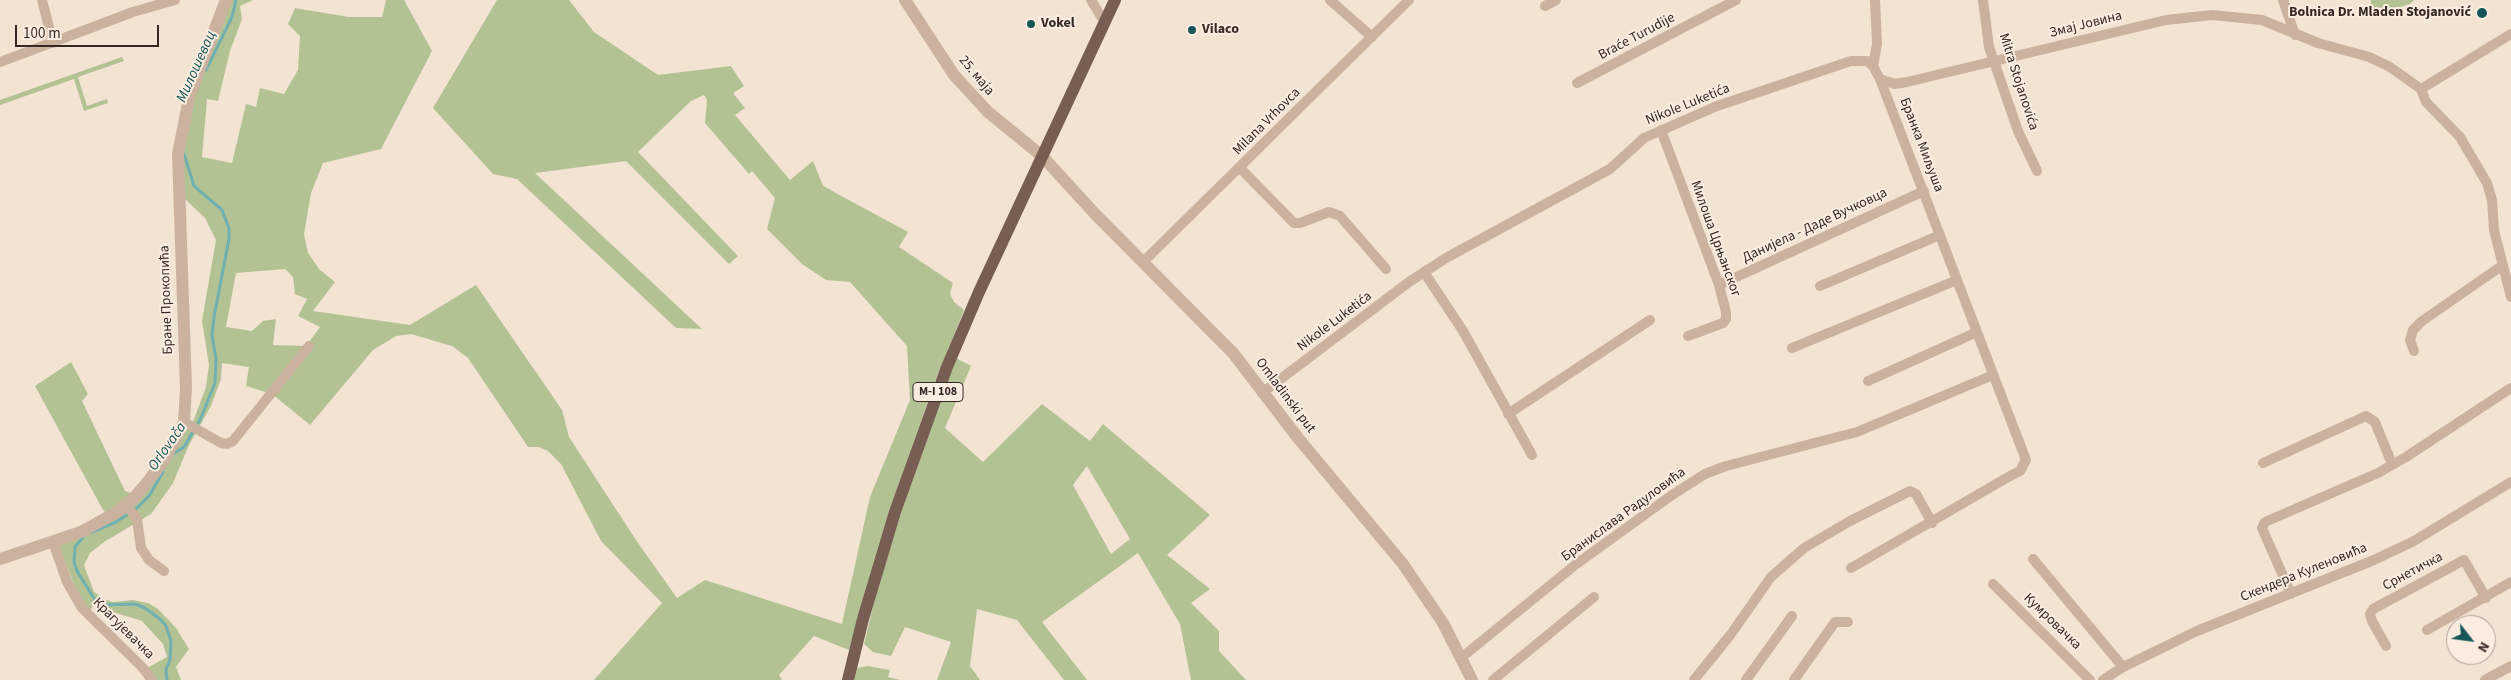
<!DOCTYPE html>
<html>
<head>
<meta charset="utf-8">
<style>
	body { margin:0 }
	#map { position:relative; width:2511px; height:680px; overflow:hidden; background:#f2e3d3; font-family:"Source Sans 3",sans-serif }
	canvas { display:block }
	.north { position:absolute; left:2446px; top:615px; width:50px; height:50px; box-sizing:border-box; background:#faede0; border:1px solid #aa9e94; border-radius:50%; rotate:120deg; font-size:14px; font-weight:700; line-height:20px; text-align:center; color:#332823 }
	.north::after { content:''; display:block; margin:auto; width:18px; height:22px; background:#165558; clip-path:polygon(50% 0,100% 100%,50% 72%,0 100%) }
	.scale { position:absolute; left:15px; top:25px; width:144px; height:22px; box-sizing:border-box; border:2px solid #332823; border-top:0; padding-left:6px; font-size:15px; line-height:18px; white-space:nowrap; color:#332823; -webkit-text-stroke:4px #faede0; paint-order:stroke }
</style>
</head>
<body>
<div id="map">
<canvas width="2511" height="680"></canvas>
<div class="north">N</div>
<div class="scale">100 m</div>
</div>
<script>
const context = document.querySelector('canvas').getContext('2d');
context.lineJoin = 'round';
function fill(path, color) { context.fillStyle = color; context.fill(path, 'evenodd'); }
const toPath = rows => new Path2D(rows.map(r => 'M' + r).join(''));
function strokePath(path, color, width, dash) { context.strokeStyle = color; context.lineWidth = width; context.lineCap = dash ? 'butt' : 'round'; context.setLineDash(dash || []); context.stroke(path); }
function drawText(font, color, halo, rows, align = 'center') {
  context.font = font + ' "Source Sans 3",sans-serif'; context.lineWidth = 4; context.setLineDash([]); context.textBaseline = 'middle'; context.strokeStyle = halo; context.fillStyle = color; for (const [text, x, y, turn = 0] of rows) {
    context.save(); context.translate(x, y); context.rotate((+turn || 0) * Math.PI / 180); context.textAlign = isNaN(turn) ? turn : align; if (halo) context.strokeText(text, 0, 0); context.fillText(text, 0, 0); context.restore();
  }
}
const green = toPath([
	[226,0,253,0,240,6,242,19,230,51,218,101,207,99,202,157,232,163,246,104,256,107,260,88,284,94,298,70,300,36,288,24,295,8,349,17,382,17,386,0,404,0,432,51,381,149,323,163,311,193,304,234,308,253,319,269,335,282,313,311,410,325,476,285,562,410,569,437,636,540,677,598,705,580,842,624,870,497,910,400,907,346,850,282,826,280,802,264,767,229,775,198,752,171,749,174,705,123,707,100,704,95,691,101,638,152,738,256,729,264,626,161,535,173,702,329,676,328,517,179,493,174,433,108,497,0,569,0,594,32,658,75,731,66,744,86,733,93,745,108,735,115,790,180,813,161,823,186,908,232,899,247,953,283,950,294,954,302,964,310,932,389,896,493,849,650,814,636,779,675,782,680,594,680,662,603,601,541,561,464,548,451,539,447,528,447,468,358,452,346,411,334,396,336,373,350,310,425,272,394,246,386,249,367,222,363,221,379,211,406,189,445,173,483,151,514,104,542,90,553,84,565,94,592,104,599,113,602,133,600,148,603,158,609,176,628,189,649,176,667,181,680,154,680,147,668,167,657,163,644,142,621,93,606,89,612,80,600,56,539,109,516,103,510,35,386,71,362,88,394,82,401,125,491,137,495,193,422,206,387,209,365,202,321,216,240,205,218,184,198,181,130],
	[285,269,293,277,295,294,307,299,298,316,320,327,306,346,273,345,276,319,263,321,252,331,226,327,236,273],
	[2371,0,2414,0,2410,4,2381,13,2370,6],
	[122,57,124,61,78,77,87,106,107,99,108,103,84,111,74,79,0,105,0,100],
	[956,358,971,366,945,428,983,462,1042,404,1090,441,1103,424,1210,515,1167,555,1210,589,1191,603,1219,631,1219,651,1246,680,1191,680,1180,624,1138,553,1042,622,1087,680,1064,680,1017,620,977,609,970,666,980,680,937,680,951,642,905,627,891,656,873,652,864,644,877,590,902,510],
	[1087,466,1130,539,1111,554,1073,485],
	[868,666,890,670,888,677,900,680,854,680,857,668]
]);
const stream = toPath([
	[206,70,232,17,236,0],
	[173,454,184,447,200,420,215,383,216,359,212,335,214,317,229,239,229,228,222,210,194,186,184,154],
	[92,532,116,522,136,509,149,496,163,472],
	[84,536,75,547,74,562,77,571,95,600,103,605,135,604,145,608,160,619,166,626,171,641,170,660,166,669,167,680]
]);
const minor = toPath([
	[42,0,53,43],
	[1091,0,1105,23],
	[1330,0,1372,37],
	[1983,0,1989,47,2018,131,2037,171],
	[2283,0,2295,35],
	[1545,6,1556,0],
	[0,62,133,12,175,0],
	[1873,66,1877,44,1875,0],
	[1880,79,1895,84,1907,82,2166,20,2212,15,2262,20,2318,43,2369,57,2390,67,2421,89,2511,34],
	[1577,83,1736,0],
	[2421,89,2426,102,2460,137,2487,183,2492,200,2494,230,2511,297],
	[1661,130,1719,285,1726,312,1726,319,1723,323,1688,336],
	[1240,168,1294,223,1300,223,1329,212,1340,216,1386,269],
	[1143,262,1409,0],
	[1424,272,1463,331,1532,455],
	[1719,285,1924,191],
	[1820,286,1940,235],
	[1792,348,1957,280],
	[2414,351,2410,340,2413,330,2422,321,2503,265],
	[1868,381,1977,332],
	[1262,393,1409,282,1446,258,1610,169,1644,138,1717,106,1851,61,1867,61,1873,66,1880,79,2026,460,2020,471,2010,476,1851,568],
	[1508,414,1650,320],
	[184,422,221,443,227,444,233,441,309,346],
	[2263,463,2366,416,2375,422,2392,464],
	[126,505,137,519,141,548,149,560,164,571],
	[53,542,67,582,82,608,142,667,152,680],
	[2033,559,2123,667],
	[1993,584,2090,680],
	[2291,594,2262,528,2265,522,2378,473,2406,457,2511,388],
	[2427,630,2511,582],
	[2386,646,2372,621,2370,614,2373,609,2464,560,2486,598],
	[1461,658,1575,565,1672,495,1705,474,1726,466,1857,432,1993,375],
	[1493,680,1594,597],
	[1694,680,1731,634,1771,577,1804,548,1850,521,1910,491,1916,494,1932,523],
	[1746,680,1792,616],
	[1794,680,1835,622,1848,622],
	[2103,680,2123,667,2197,631,2374,560,2414,541,2511,482],
	[2485,680,2511,666]
]);
const tertiary = toPath([
	[905,0,954,75,988,112,1042,156,1097,216,1233,353,1298,438,1403,564,1443,623,1472,680],
	[0,559,81,532,117,512,134,498,149,480,165,459,184,422,186,388,178,154,190,94,226,0]
]);
const primary = toPath([
	[848,680,863,619,895,512,947,367,979,292,1115,0]
]);
const markers = [
	[2482,13,6,"#165558"],
	[1031,24,5,"#165558"],
	[1192,30,5,"#165558"]
];
const shields = [
	[938,392,50]
];
const shieldNames = [
	["M-I 108",938,392]
];
const poiNames = [
	["Bolnica Dr. Mladen Stojanović",2471,13,"right"],
	["Vokel",1041,24],
	["Vilaco",1202,30]
];
const streetNames = [
	["Змај Јовина",2086,25,-14],
	["Braće Turudije",1637,37,-28],
	["25. маја",976,76,50],
	["Mitra Stojanovića",2018,82,72],
	["Nikole Luketića",1688,105,-22],
	["Milana Vrhovca",1267,122,-45],
	["Бранка Миљуша",1921,145,69],
	["Данијела - Даде Вучковца",1815,226,-25],
	["Милоша Црњанског",1715,239,70],
	["Бране Прокопића",167,300,-92],
	["Nikole Luketića",1335,322,-37],
	["Omladinski put",1285,396,53],
	["Бранислава Радуловића",1624,515,-36],
	["Срнетичка",2413,572,-28],
	["Скендера Куленовића",2304,573,-22],
	["Кумровачка",2052,622,44],
	["Крагујевачка",123,629,45]
];
const waterNames = [
	["Милошевац",197,67,-66],
	["Orlovača",168,447,-55]
];
fill(green, '#b3c293');
strokePath(stream, '#70b0b1', 3);
strokePath(minor, '#cbb29f', 10);
strokePath(tertiary, '#cbb29f', 12);
strokePath(primary, '#775e53', 12);
for (const [x, y, r, color] of markers) { const dot = new Path2D(); dot.arc(x, y, r, 0, 2 * Math.PI); context.fillStyle = color; context.fill(dot); strokePath(dot, '#faede0', 2); }
for (const [x, y, w] of shields) { const box = new Path2D(); box.roundRect(x - w / 2, y - 9.5, w, 19, 4); context.fillStyle = '#faede0'; context.fill(box); strokePath(box, '#332823', 1); }
drawText('bold 12px', '#332823', null, shieldNames);
drawText('bold 14px', '#332823', '#faede0', poiNames, 'left');
drawText('14px', '#332823', '#faede0', streetNames);
drawText('italic 15px', '#165558', '#faede0', waterNames);
</script>
</body>
</html>
